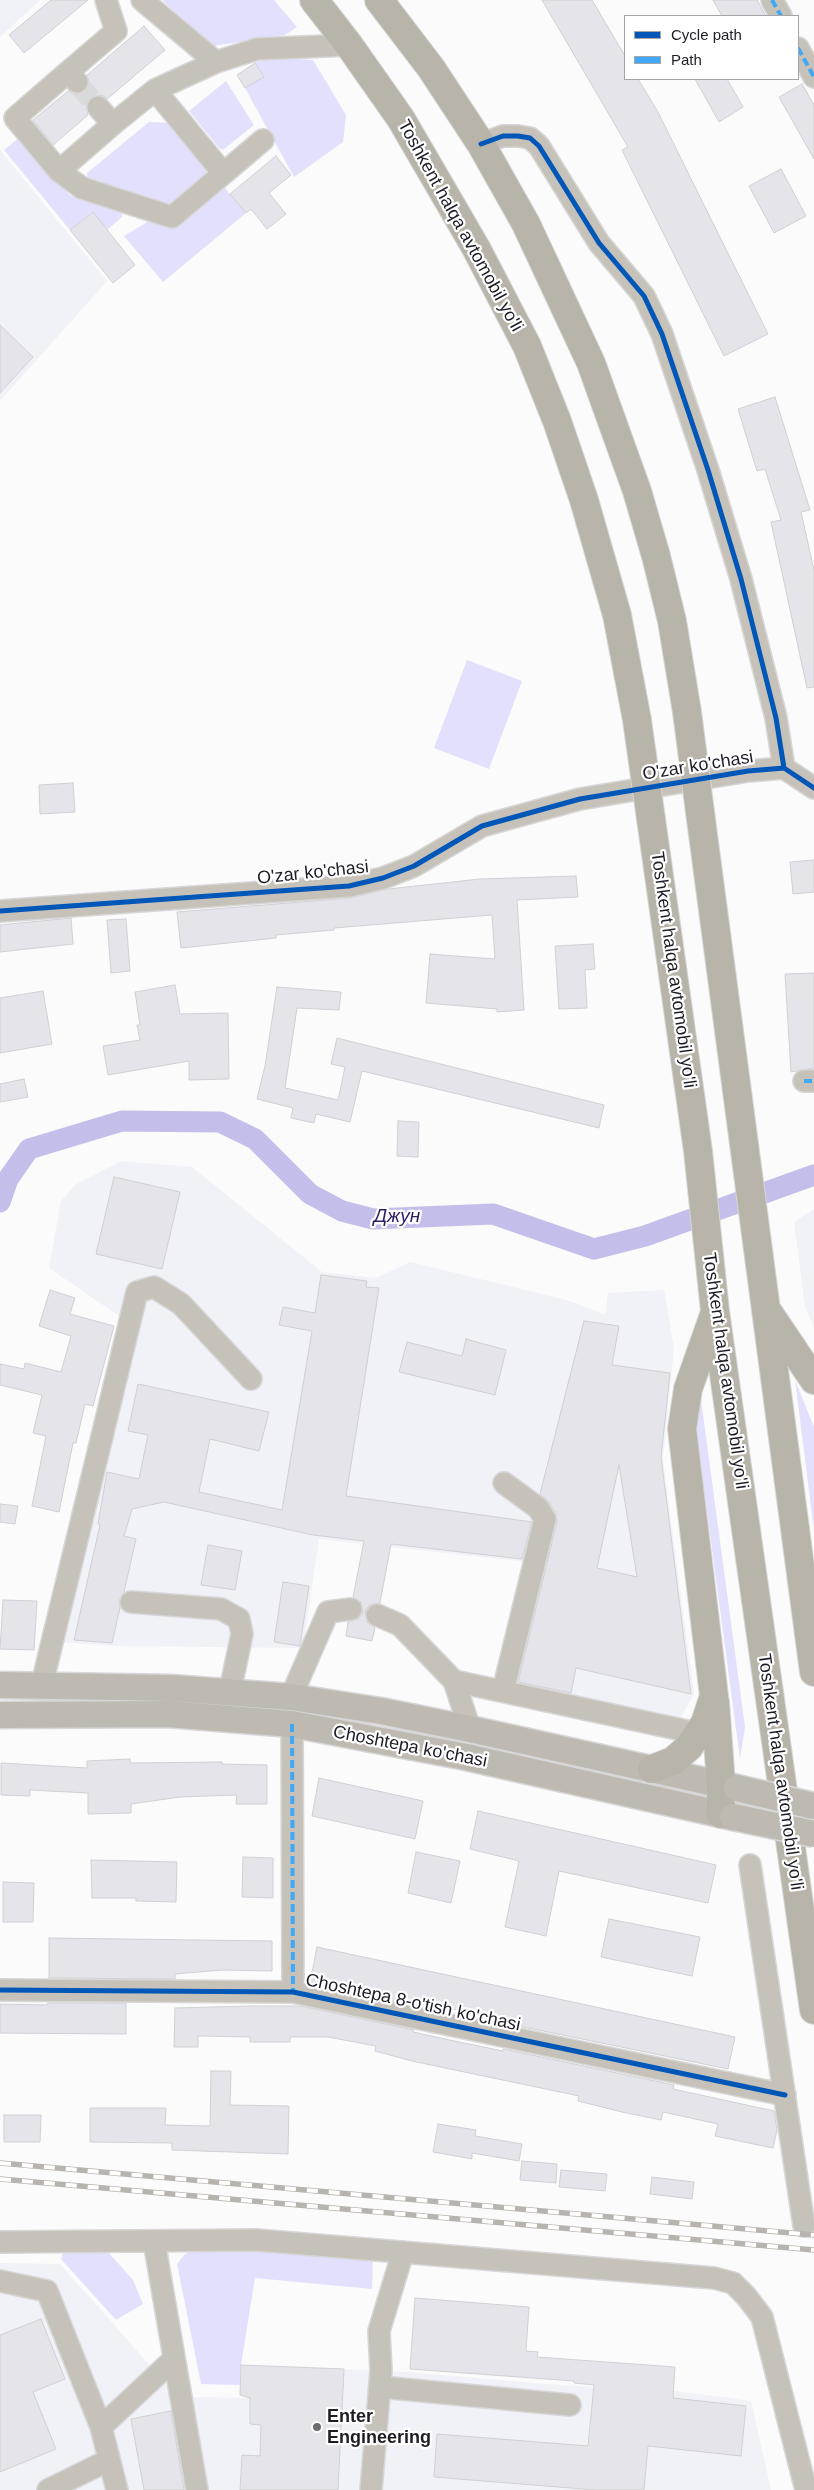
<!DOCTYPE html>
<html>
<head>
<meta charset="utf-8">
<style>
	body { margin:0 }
	#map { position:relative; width:814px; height:2490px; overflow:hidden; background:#fafbfa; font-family:Helvetica,sans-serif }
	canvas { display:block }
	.legend { position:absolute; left:624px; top:15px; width:175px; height:65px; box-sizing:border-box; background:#fff; border:1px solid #a5a5a9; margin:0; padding:6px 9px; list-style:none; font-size:15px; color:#1e1d27 }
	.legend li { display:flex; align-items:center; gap:10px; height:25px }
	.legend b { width:25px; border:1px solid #a5a5a9 }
</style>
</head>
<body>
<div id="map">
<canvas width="814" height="2490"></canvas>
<ul class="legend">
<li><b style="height:6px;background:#0057b8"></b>Cycle path</li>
<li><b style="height:6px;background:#3fa9f5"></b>Path</li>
</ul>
</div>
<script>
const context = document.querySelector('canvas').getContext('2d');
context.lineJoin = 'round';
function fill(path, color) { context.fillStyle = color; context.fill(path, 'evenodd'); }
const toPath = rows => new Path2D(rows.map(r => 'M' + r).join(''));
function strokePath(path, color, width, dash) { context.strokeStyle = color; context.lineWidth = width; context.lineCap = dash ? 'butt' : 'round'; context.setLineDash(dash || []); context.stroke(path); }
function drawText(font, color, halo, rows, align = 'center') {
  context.font = font + ' Helvetica,sans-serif'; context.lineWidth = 4.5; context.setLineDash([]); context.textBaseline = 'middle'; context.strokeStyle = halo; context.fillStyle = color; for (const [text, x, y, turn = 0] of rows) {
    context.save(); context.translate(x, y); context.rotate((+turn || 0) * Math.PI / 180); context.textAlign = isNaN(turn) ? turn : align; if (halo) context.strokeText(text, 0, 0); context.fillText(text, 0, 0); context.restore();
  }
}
const built = toPath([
	[0,0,40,0,0,37],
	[0,150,107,281,0,401],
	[121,1161,192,1167,322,1272,376,1278,410,1262,567,1300,605,1315,608,1293,664,1290,674,1348,663,1459,694,1694,677,1724,512,1688,537,1563,319,1539,303,1648,114,1646,48,1641,122,1318,49,1268,61,1201,75,1185],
	[814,1209,814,1326,805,1307,794,1222],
	[0,2263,60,2264,178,2397,247,2398,240,2395,241,2365,406,2372,558,2385,667,2390,751,2401,771,2490,0,2490]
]);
const green = toPath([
	[162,0,274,0,297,27,285,35,213,46],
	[269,57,313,60,346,115,343,142,294,177,245,88,263,77,255,63],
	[226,81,254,125,223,150,219,148,189,111],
	[149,122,173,123,206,168,206,174,168,206,88,181,87,173],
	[20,137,69,195,122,211,122,217,107,230,92,212,70,230,4,150],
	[224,187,246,213,163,282,124,236,149,221,173,228],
	[467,660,522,681,489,769,434,748],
	[795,1380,814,1427,814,1528,813,1522],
	[700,1392,745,1727,740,1759,696,1429],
	[200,2247,373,2257,372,2289,255,2278,241,2365,240,2385,201,2384,177,2264,185,2254],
	[65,2248,109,2253,133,2280,143,2304,116,2320,61,2259]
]);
const canal = toPath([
	[0,1202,8,1179,29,1149,122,1121,220,1122,255,1139,310,1194,342,1211,373,1219,493,1214,594,1249,645,1236,814,1175]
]);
const building = toPath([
	[51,0,88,0,24,53,9,35,51,0],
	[542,0,592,0,625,56,625,79,638,79,658,112,768,334,724,356,622,150,628,147,542,0],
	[713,0,757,0,766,16,722,16,713,0],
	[144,26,165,50,107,99,102,95,90,97,86,104,88,115,53,145,33,120,68,91,79,94,85,92,89,85,87,75,144,26],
	[255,63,264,77,245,88,237,75,255,63],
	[695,79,727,79,743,107,719,122,695,79],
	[802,84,814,105,814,159,779,97,802,84],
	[276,156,291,175,269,193,286,214,267,229,251,209,246,213,230,194,276,156],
	[781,169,806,216,774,233,749,186,781,169],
	[93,212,135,265,113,283,70,230,93,212],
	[0,325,33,357,0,393,0,325],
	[775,397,810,510,801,512,814,570,814,687,807,688,771,522,781,520,765,469,757,471,738,409,775,397],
	[73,783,75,812,40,814,39,785,73,783],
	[814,860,814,892,793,894,790,862,814,860],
	[576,876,578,897,517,900,524,1010,497,1012,497,1009,426,1003,430,954,495,959,492,915,334,928,334,930,276,935,276,938,181,948,177,912,350,898,388,889,480,879,576,876],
	[71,918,73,944,0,952,0,925,71,918],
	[126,919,130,971,111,973,107,920,126,919],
	[593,944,595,969,585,970,587,1008,559,1009,555,946,593,944],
	[814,973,814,1068,791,1072,785,974,814,973],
	[175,985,180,1014,228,1013,229,1079,189,1080,189,1061,108,1075,103,1046,140,1040,137,1025,140,1025,135,992,175,985],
	[277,987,341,992,339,1010,297,1008,285,1088,338,1100,345,1067,331,1064,337,1038,604,1105,599,1128,362,1071,350,1122,316,1114,314,1123,291,1118,293,1108,257,1099,265,1066,277,987],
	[43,991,52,1044,0,1053,0,998,43,991],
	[24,1079,28,1097,0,1102,0,1084,24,1079],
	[398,1121,419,1122,418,1157,397,1156,398,1121],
	[114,1177,180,1192,162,1269,96,1254,114,1177],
	[321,1275,367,1281,366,1287,379,1288,346,1496,532,1522,522,1559,391,1544,380,1603,370,1605,365,1610,367,1622,375,1628,372,1641,346,1636,348,1622,358,1619,363,1613,361,1602,353,1597,364,1541,313,1535,164,1502,132,1509,124,1536,136,1539,124,1592,119,1601,120,1608,112,1643,74,1640,100,1525,98,1524,107,1472,139,1479,148,1435,128,1431,138,1384,269,1412,259,1451,210,1439,199,1492,282,1510,312,1331,279,1325,283,1307,315,1313,321,1275],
	[50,1290,75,1298,70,1314,114,1326,93,1406,85,1404,76,1443,73,1443,59,1512,32,1506,46,1436,33,1433,42,1395,0,1385,0,1364,24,1369,25,1363,61,1372,71,1336,39,1326,50,1290],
	[584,1321,619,1326,612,1365,670,1373,661,1457,691,1694,576,1668,571,1693,518,1682,557,1522,556,1512,548,1501,540,1494,584,1321],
	[619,1465,637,1577,597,1568,619,1465],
	[466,1339,506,1350,495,1395,399,1372,407,1342,462,1356,466,1339],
	[0,1504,18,1506,15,1524,0,1522,0,1504],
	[208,1545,242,1551,235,1590,201,1585,208,1545],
	[283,1582,309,1586,300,1646,274,1642,283,1582],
	[3,1600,37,1601,34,1650,0,1649,3,1600],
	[130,1759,130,1763,222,1762,222,1764,267,1765,267,1804,236,1804,237,1795,180,1797,131,1804,131,1813,88,1814,88,1793,30,1790,30,1796,1,1795,1,1763,87,1768,87,1761,130,1759],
	[319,1778,423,1801,415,1839,312,1816,319,1778],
	[478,1811,716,1865,708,1903,559,1871,546,1936,505,1927,519,1861,470,1849,478,1811],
	[416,1852,460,1861,451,1903,408,1893,416,1852],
	[243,1857,273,1858,273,1898,242,1897,243,1857],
	[91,1860,177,1862,176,1902,136,1901,136,1898,92,1898,91,1860],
	[3,1882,34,1883,33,1922,3,1922,3,1882],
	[609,1919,700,1937,692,1976,601,1957,609,1919],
	[49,1938,272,1941,272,1971,222,1970,175,1974,175,1979,49,1978,49,1938],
	[317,1947,735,2037,728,2069,509,2024,510,2021,420,2002,419,2006,310,1983,317,1947],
	[48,2003,126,2003,126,2034,0,2033,0,2004,47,2005,48,2003],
	[250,2006,301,2006,414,2030,413,2032,459,2042,503,2051,503,2049,674,2085,673,2089,774,2111,777,2130,773,2148,715,2136,718,2124,663,2112,661,2120,622,2112,578,2101,579,2096,412,2061,375,2051,376,2046,328,2037,290,2037,290,2042,250,2042,250,2037,198,2036,198,2047,174,2047,175,2008,250,2006],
	[211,2071,231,2071,230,2105,289,2106,288,2154,172,2150,172,2143,90,2142,90,2108,166,2108,165,2125,210,2126,211,2071],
	[4,2115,41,2115,40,2142,4,2142,4,2115],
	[438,2124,476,2130,475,2136,522,2144,519,2161,472,2153,472,2159,433,2152,438,2124],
	[522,2161,557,2164,556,2183,520,2180,522,2161],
	[561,2170,607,2174,605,2191,559,2187,561,2170],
	[652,2177,694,2182,692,2199,650,2194,652,2177],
	[415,2298,529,2307,526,2351,538,2352,537,2357,675,2367,673,2398,746,2406,741,2456,648,2446,644,2490,595,2490,434,2477,437,2434,588,2446,594,2385,574,2383,574,2381,410,2369,415,2298],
	[41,2319,65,2379,33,2392,56,2449,0,2472,0,2335,41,2319],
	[241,2365,344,2369,338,2490,240,2490,242,2455,260,2456,261,2425,250,2424,250,2398,240,2395,241,2365],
	[171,2411,184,2490,144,2490,131,2419,171,2411]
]);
const minorTunnel = toPath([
	[77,83,98,107]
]);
const minor = toPath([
	[142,0,216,62],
	[772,0,781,16],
	[798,48,814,77],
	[68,72,15,118,59,171,113,124],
	[77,82,68,72,116,31,106,0],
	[155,90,223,173],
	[98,107,113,124,155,90,216,62,257,49,349,45],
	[481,144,503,136,518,136,530,138,539,146,599,243,644,296,662,334,708,470,741,579,776,718,784,768],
	[59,171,82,188,172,217,263,140],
	[0,911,349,886,383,878,414,866,482,826,580,799,748,771,784,768,814,788],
	[804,1081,814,1081],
	[131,1602,221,1609,239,1619,242,1634,230,1691],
	[377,1615,400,1625,454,1681,470,1729],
	[454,1681,687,1731],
	[42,1684,137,1292,154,1287,181,1304,251,1379],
	[503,1691,545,1519,538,1508,504,1483],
	[291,1697,328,1612,351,1609],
	[292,1724,293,1992],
	[750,1865,804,2226],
	[0,1990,293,1992,785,2095],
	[154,2241,197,2490],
	[0,2242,256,2240,714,2278,733,2283,746,2296,762,2317,806,2490],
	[0,2281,47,2291,101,2427,117,2490],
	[380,2387,570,2405],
	[101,2427,174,2359],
	[48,2490,109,2460],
	[371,2490,381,2371,379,2331,403,2252]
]);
const major = toPath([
	[0,1685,171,1688,291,1697,381,1711,470,1729,737,1788],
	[0,1715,168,1714,292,1724,466,1757,733,1817]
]);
const highway = toPath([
	[314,0,349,45,401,119,476,248,527,346,557,421,584,500,617,615,637,720],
	[379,0,431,68,481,144,526,224,591,363,637,491,656,556,672,621,687,712],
	[700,812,814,1672],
	[651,819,698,1151,715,1311,814,2010],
	[766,1309,814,1380],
	[715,1702,721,1784,721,1814],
	[652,1769,673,1761,689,1747,705,1723,714,1696,682,1429,688,1389,714,1315]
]);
const rail = toPath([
	[0,2163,814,2235],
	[0,2179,814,2250]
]);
const majorBridge = toPath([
	[737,1788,814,1806],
	[733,1817,814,1834]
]);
const highwayBridge = toPath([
	[687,712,700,812],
	[637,720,651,819]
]);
const quiet = toPath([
	[772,0,781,16],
	[798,48,814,77],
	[804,1081,814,1081],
	[292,1724,293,1992]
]);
const cycleway = toPath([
	[481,144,503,136,518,136,530,138,539,146,599,243,644,296,662,334,708,470,741,579,776,718,784,768],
	[0,911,349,886,383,878,414,866,482,826,580,799,748,771,784,768,814,788],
	[0,1990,293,1992,785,2095]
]);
const markers = [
	[317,2427,5,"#6b6b71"]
];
const streetNames = [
	["Toshkent halqa avtomobil yo'li",460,226,61],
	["O'zar ko'chasi",698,766,-9],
	["O'zar ko'chasi",313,873,-6],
	["Toshkent halqa avtomobil yo'li",673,970,82],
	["Toshkent halqa avtomobil yo'li",725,1371,82],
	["Choshtepa ko'chasi",410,1747,11],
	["Toshkent halqa avtomobil yo'li",780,1772,82],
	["Choshtepa 8-o'tish ko'chasi",413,2003,12]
];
const poiNames = [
	["Enter",327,2417],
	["Engineering",327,2438]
];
const waterNames = [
	["Джун",397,1217]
];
fill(built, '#f1f1f8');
fill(green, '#e2e0fc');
strokePath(canal, '#c3beea', 21);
fill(building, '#e4e4ea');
strokePath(building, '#d0d0d4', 1);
strokePath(minorTunnel, '#d9dada', 21, [21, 11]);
strokePath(minor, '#d7d7d8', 24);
strokePath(major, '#d7d7d8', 29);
strokePath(highway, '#d7d7d8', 30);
strokePath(minor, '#c6c2ba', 21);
strokePath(major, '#bebab1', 26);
strokePath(highway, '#b9b4a9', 28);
strokePath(rail, '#b7b4af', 5.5);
strokePath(rail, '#fff', 4, [11]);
strokePath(majorBridge, '#d7d7d8', 29, []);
strokePath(highwayBridge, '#d7d7d8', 30, []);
strokePath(majorBridge, '#bebab1', 26);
strokePath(highwayBridge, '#b9b4a9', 28);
strokePath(quiet, '#3fa9f5', 4, [8, 4]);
strokePath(cycleway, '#0057b8', 5);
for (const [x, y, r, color] of markers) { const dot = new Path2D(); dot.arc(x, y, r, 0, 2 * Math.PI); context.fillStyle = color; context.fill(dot); strokePath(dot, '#fff', 2); }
drawText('18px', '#1e1d27', '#fff', streetNames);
drawText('bold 18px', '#1e1d27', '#fff', poiNames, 'left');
drawText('italic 19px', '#301c65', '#fff', waterNames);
</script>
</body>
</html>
